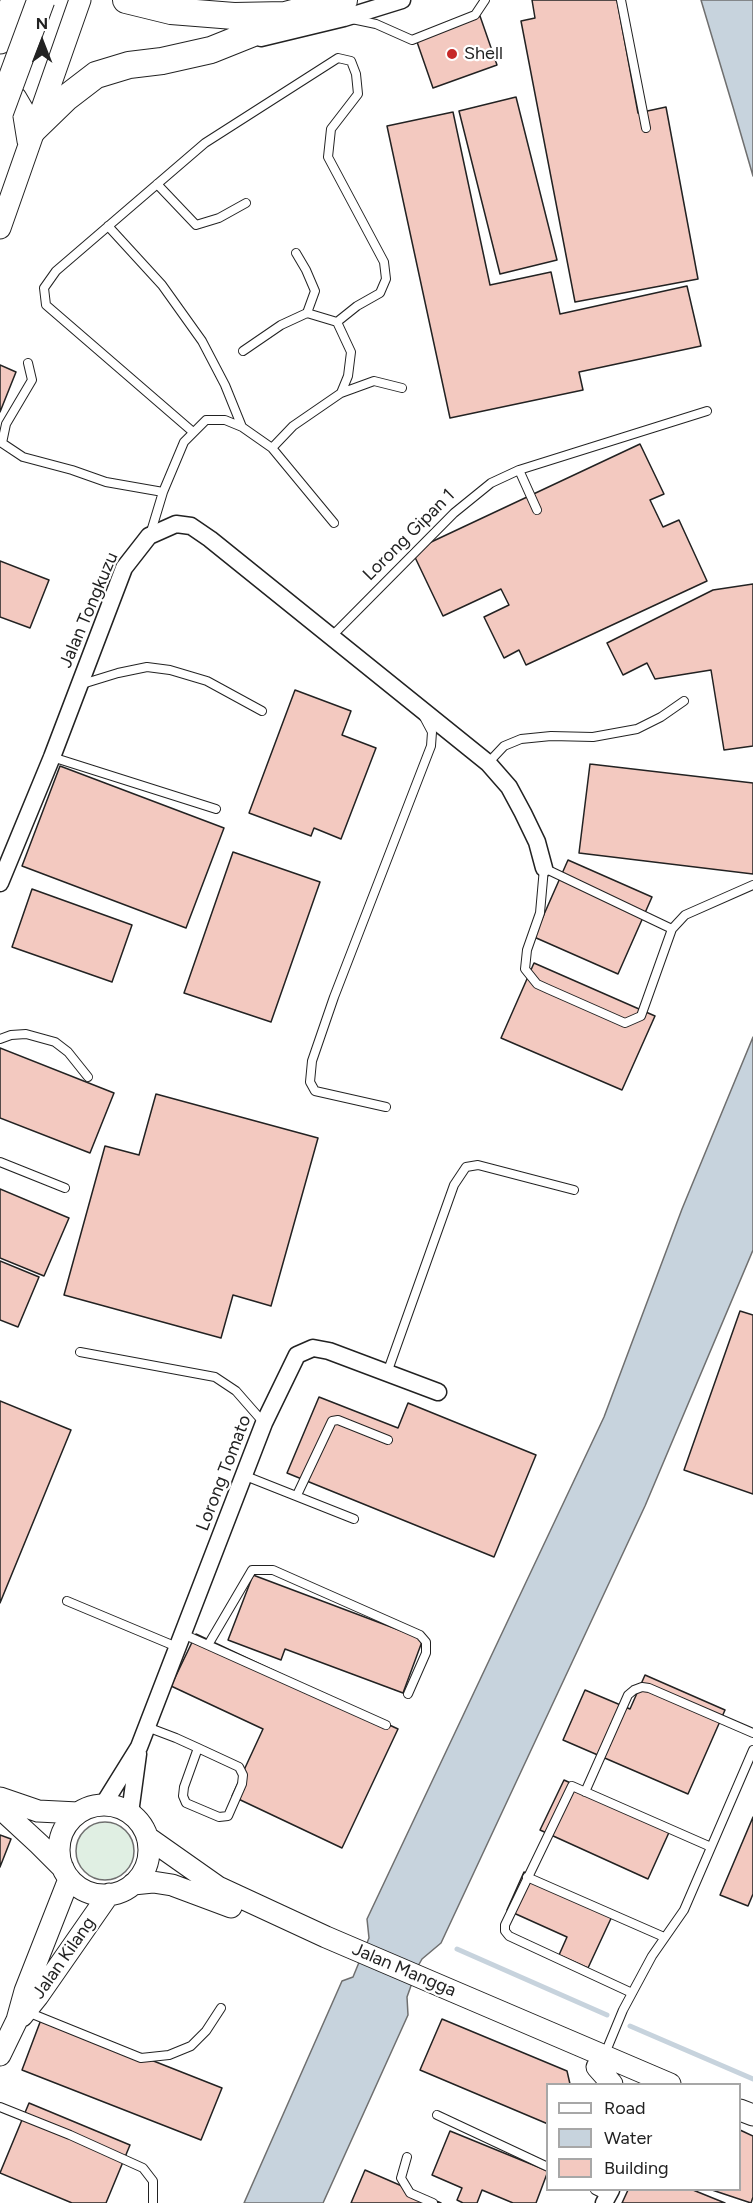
<!DOCTYPE html>
<html>
<head>
<meta charset="utf-8">
<style>
	body { margin:0 }
	#map { position:relative; width:753px; height:2203px; overflow:hidden; background:#fff; font-family:Figtree,sans-serif }
	canvas { display:block }
	.legend { position:absolute; left:546px; top:2083px; width:195px; height:108px; box-sizing:border-box; background:#fff; border:2px solid #a7a7a7; margin:0; padding:8px 10px; list-style:none; font-size:18px; color:#222 }
	.legend li { display:flex; align-items:center; gap:12px; height:30px }
	.legend b { width:30px; border:2px solid #a7a7a7 }
	.north { position:absolute; left:12px; top:12px; width:60px; height:60px; -webkit-text-stroke:4px #fff; paint-order:stroke; rotate:0deg; font-size:16px; font-weight:700; line-height:24px; text-align:center; color:#222 }
	.north::after { content:''; display:block; margin:auto; width:21px; height:27px; background:#222; clip-path:polygon(50% 0,100% 100%,50% 72%,0 100%) }
</style>
</head>
<body>
<div id="map">
<canvas width="753" height="2203"></canvas>
<ul class="legend">
<li><b style="height:8px;background:#fff"></b>Road</li>
<li><b style="height:16px;background:#c7d3dd"></b>Water</li>
<li><b style="height:16px;background:#f3c9c0"></b>Building</li>
</ul>
<div class="north">N</div>
</div>
<script>
const context = document.querySelector('canvas').getContext('2d');
context.lineJoin = 'round';
function fill(path, color) { context.fillStyle = color; context.fill(path, 'evenodd'); }
const toPath = rows => new Path2D(rows.map(r => 'M' + r).join(''));
function strokePath(path, color, width, dash) { context.strokeStyle = color; context.lineWidth = width; context.lineCap = dash ? 'butt' : 'round'; context.setLineDash(dash || []); context.stroke(path); }
function drawText(font, color, halo, rows, align = 'center') {
  context.font = font + ' Figtree,sans-serif'; context.lineWidth = 4.5; context.setLineDash([]); context.textBaseline = 'middle'; context.strokeStyle = halo; context.fillStyle = color; for (const [text, x, y, turn = 0] of rows) {
    context.save(); context.translate(x, y); context.rotate((+turn || 0) * Math.PI / 180); context.textAlign = isNaN(turn) ? turn : align; if (halo) context.strokeText(text, 0, 0); context.fillText(text, 0, 0); context.restore();
  }
}
const green = toPath([
	'76 1851a29 29 0 1 1 58 0a29 29 0 1 1-58 0Z'
]);
const water = toPath([
	[701,0,753,0,753,176,733,107,701,0],
	[753,1037,753,1250,645,1506,441,1943,422,1959,418,1966,407,1997,408,2015,323,2203,244,2203,342,1981,353,1977,369,1938,367,1919,604,1417,682,1209,753,1037]
]);
const stream = toPath([
	[457,1949,607,2015],
	[630,2026,753,2079]
]);
const building = toPath([
	[532,0,617,0,638,113,666,107,698,279,575,302,521,21,535,18,532,0],
	[480,16,497,65,433,88,416,39,480,16],
	[516,97,557,260,500,274,459,111,516,97],
	[453,112,490,285,551,272,560,314,687,286,701,346,579,372,583,390,450,418,387,126,453,112],
	[0,365,16,372,0,412,0,365],
	[640,444,664,494,650,500,663,527,679,520,707,581,526,665,519,650,504,658,484,617,509,605,501,589,443,616,412,551,640,444],
	[0,561,49,580,30,628,0,617,0,561],
	[753,584,753,746,724,750,711,670,655,679,647,663,623,675,607,643,713,590,753,584],
	[295,690,351,711,342,735,376,748,341,839,314,828,311,836,249,813,295,690],
	[590,764,753,783,753,874,579,853,590,764],
	[60,766,224,828,186,928,22,866,60,766],
	[233,852,320,882,271,1022,184,993,233,852],
	[568,860,652,897,618,974,534,937,568,860],
	[32,889,132,925,112,982,12,947,32,889],
	[534,963,655,1016,622,1090,501,1038,534,963],
	[0,1048,114,1093,90,1153,0,1118,0,1048],
	[156,1094,318,1138,271,1306,233,1295,221,1338,64,1295,105,1146,139,1155,156,1094],
	[0,1189,69,1218,44,1276,0,1258,0,1189],
	[0,1261,39,1277,18,1327,0,1320,0,1261],
	[740,1311,753,1315,753,1494,684,1470,740,1311],
	[319,1397,398,1428,408,1403,536,1455,494,1557,287,1473,319,1397],
	[0,1401,71,1430,0,1603,0,1401],
	[253,1575,423,1639,403,1693,285,1649,281,1660,228,1640,253,1575],
	[196,1634,398,1729,342,1848,232,1796,263,1729,171,1686,196,1634],
	[645,1675,725,1710,688,1794,563,1740,585,1690,630,1709,645,1675],
	[564,1780,671,1828,648,1879,540,1830,564,1780],
	[753,1817,753,1894,748,1906,720,1895,753,1817],
	[0,1835,11,1839,0,1867,0,1835],
	[524,1872,614,1912,588,1968,559,1955,567,1937,507,1910,524,1872],
	[42,2017,222,2088,201,2140,22,2070,42,2017],
	[442,2019,567,2071,570,2084,548,2084,548,2124,420,2070,442,2019],
	[29,2103,130,2145,106,2203,72,2203,0,2173,29,2103],
	[740,2130,753,2136,753,2197,751,2203,712,2190,740,2190,740,2130],
	[450,2131,548,2171,536,2203,513,2203,482,2190,477,2203,463,2203,457,2200,462,2188,432,2175,450,2131],
	[365,2170,441,2203,351,2203,365,2170],
	[628,2190,693,2190,725,2203,622,2203,628,2190]
]);
const service = toPath([
	[621,0,646,128],
	[352,19,376,24,412,40,475,15,485,0],
	[157,184,196,225,219,218,246,203],
	[108,226,162,285,202,341,225,385,242,427],
	[296,253,306,270,315,291,307,313],
	[243,351,281,325,307,313,337,322,351,352,348,376,341,393,293,426,272,448],
	[28,363,32,380,6,424,2,443,23,457,72,470,106,482,163,492],
	[341,393,374,381,402,388],
	[193,432,46,305,44,288,56,271,205,143,338,58,351,61,356,74,358,94,331,129,328,157,384,262,386,279,380,293,357,306,337,322],
	[519,470,537,510],
	[150,535,163,492,184,442,206,420,225,420,242,427,272,448,334,523],
	[332,636,454,513,491,483,519,470,707,411],
	[79,685,118,673,147,667,170,670,207,681,262,711],
	[52,757,216,809],
	[488,763,504,746,521,739,551,736,593,737,637,729,661,717,684,701],
	[672,929,544,868,540,913,527,950,525,969,537,984,548,989,625,1023,641,1016,672,929,685,915,753,885],
	[0,1039,11,1035,26,1034,55,1042,68,1052,88,1077],
	[386,1107,315,1091,310,1082,312,1061,334,997,431,746,432,732,424,717],
	[0,1162,65,1188],
	[80,1352,215,1377,236,1391,264,1423],
	[387,1373,454,1185,466,1167,478,1165,574,1190],
	[243,1475,354,1519],
	[297,1495,332,1421,338,1420,388,1440],
	[67,1601,177,1647],
	[183,1634,386,1725],
	[208,1645,252,1570,273,1570,420,1635,426,1642,426,1653,408,1694],
	[147,1727,176,1738,198,1748,239,1767,243,1775,242,1784,228,1816,219,1817,186,1803,183,1796,184,1787,198,1748],
	[585,1792,628,1695,634,1690,642,1687,649,1688,753,1733],
	[527,1877,664,1937],
	[632,1993,509,1936,505,1931,505,1925,572,1786,711,1847],
	[25,2011,141,2058,169,2055,191,2046,206,2031,221,2008],
	[604,2056,623,2010,652,1956,684,1910,753,1750],
	[0,2107,70,2135,143,2168,153,2181,153,2203],
	[437,2115,548,2167],
	[407,2157,401,2178,410,2193,433,2203],
	[595,2190,607,2196]
]);
const minor = toPath([
	[261,38,344,18,402,0],
	[0,883,52,757,124,568,149,536,176,524,191,526,210,539,488,763,509,787,523,813,537,842,544,868],
	[103,1805,139,1747,264,1423,297,1355,313,1348,329,1351,438,1392],
	[130,1813,138,1754],
	[604,2203,611,2190]
]);
const tertiary = toPath([
	[0,86,16,98,23,110,28,141],
	[0,228,80,0],
	[0,1798,38,1811,78,1813],
	'59 1850a45 45 0 1 1 90 0a45 45 0 1 1-90 0Z',
	[0,1808,39,1844,63,1868],
	[147,1837,218,1887,326,1937,670,2084],
	[133,1884,153,1882,172,1885,231,1907],
	[22,2016,38,1996,109,1894],
	[0,2055,17,2020,25,1991,69,1879],
	[597,2067,612,2084],
	[740,2110,753,2115]
]);
const primary = toPath([
	[126,0,171,11,234,16,285,15,344,0],
	[33,130,66,98,96,75,129,65,162,61,211,50,261,30,285,15]
]);
const trunk = toPath([
	[0,40,15,0]
]);
const trunkBridge = toPath([
	[0,111,41,0]
]);
const markers = [
	[452,54,6,"#c62828"]
];
const poiNames = [
	["Shell",464,54]
];
const streetNames = [
	["Lorong Gipan 1",409,535,-45],
	["Jalan Tongkuzu",89,610,-67],
	["Lorong Tomato",224,1473,-69],
	["Jalan Kilang",64,1958,-55],
	["Jalan Mangga",404,1970,23]
];
fill(green, '#e0efe3');
strokePath(green, '#6f6f6f', 1.5);
fill(water, '#c7d3dd');
strokePath(water, '#6f6f6f', 1.5);
strokePath(stream, '#c7d3dd', 5);
fill(building, '#f3c9c0');
strokePath(building, '#222', 1.5);
strokePath(service, '#222', 10);
strokePath(minor, '#222', 19);
strokePath(tertiary, '#222', 23);
strokePath(primary, '#222', 28);
strokePath(trunk, '#222', 29);
strokePath(service, '#fff', 8);
strokePath(minor, '#fff', 16);
strokePath(tertiary, '#fff', 21);
strokePath(primary, '#fff', 26);
strokePath(trunk, '#fff', 27);
strokePath(trunkBridge, '#222', 29, []);
strokePath(trunkBridge, '#fff', 27);
for (const [x, y, r, color] of markers) { const dot = new Path2D(); dot.arc(x, y, r, 0, 2 * Math.PI); context.fillStyle = color; context.fill(dot); strokePath(dot, '#fff', 2); }
drawText('18px', '#222', '#fff', poiNames, 'left');
drawText('18px', '#222', '#fff', streetNames);
</script>
</body>
</html>
